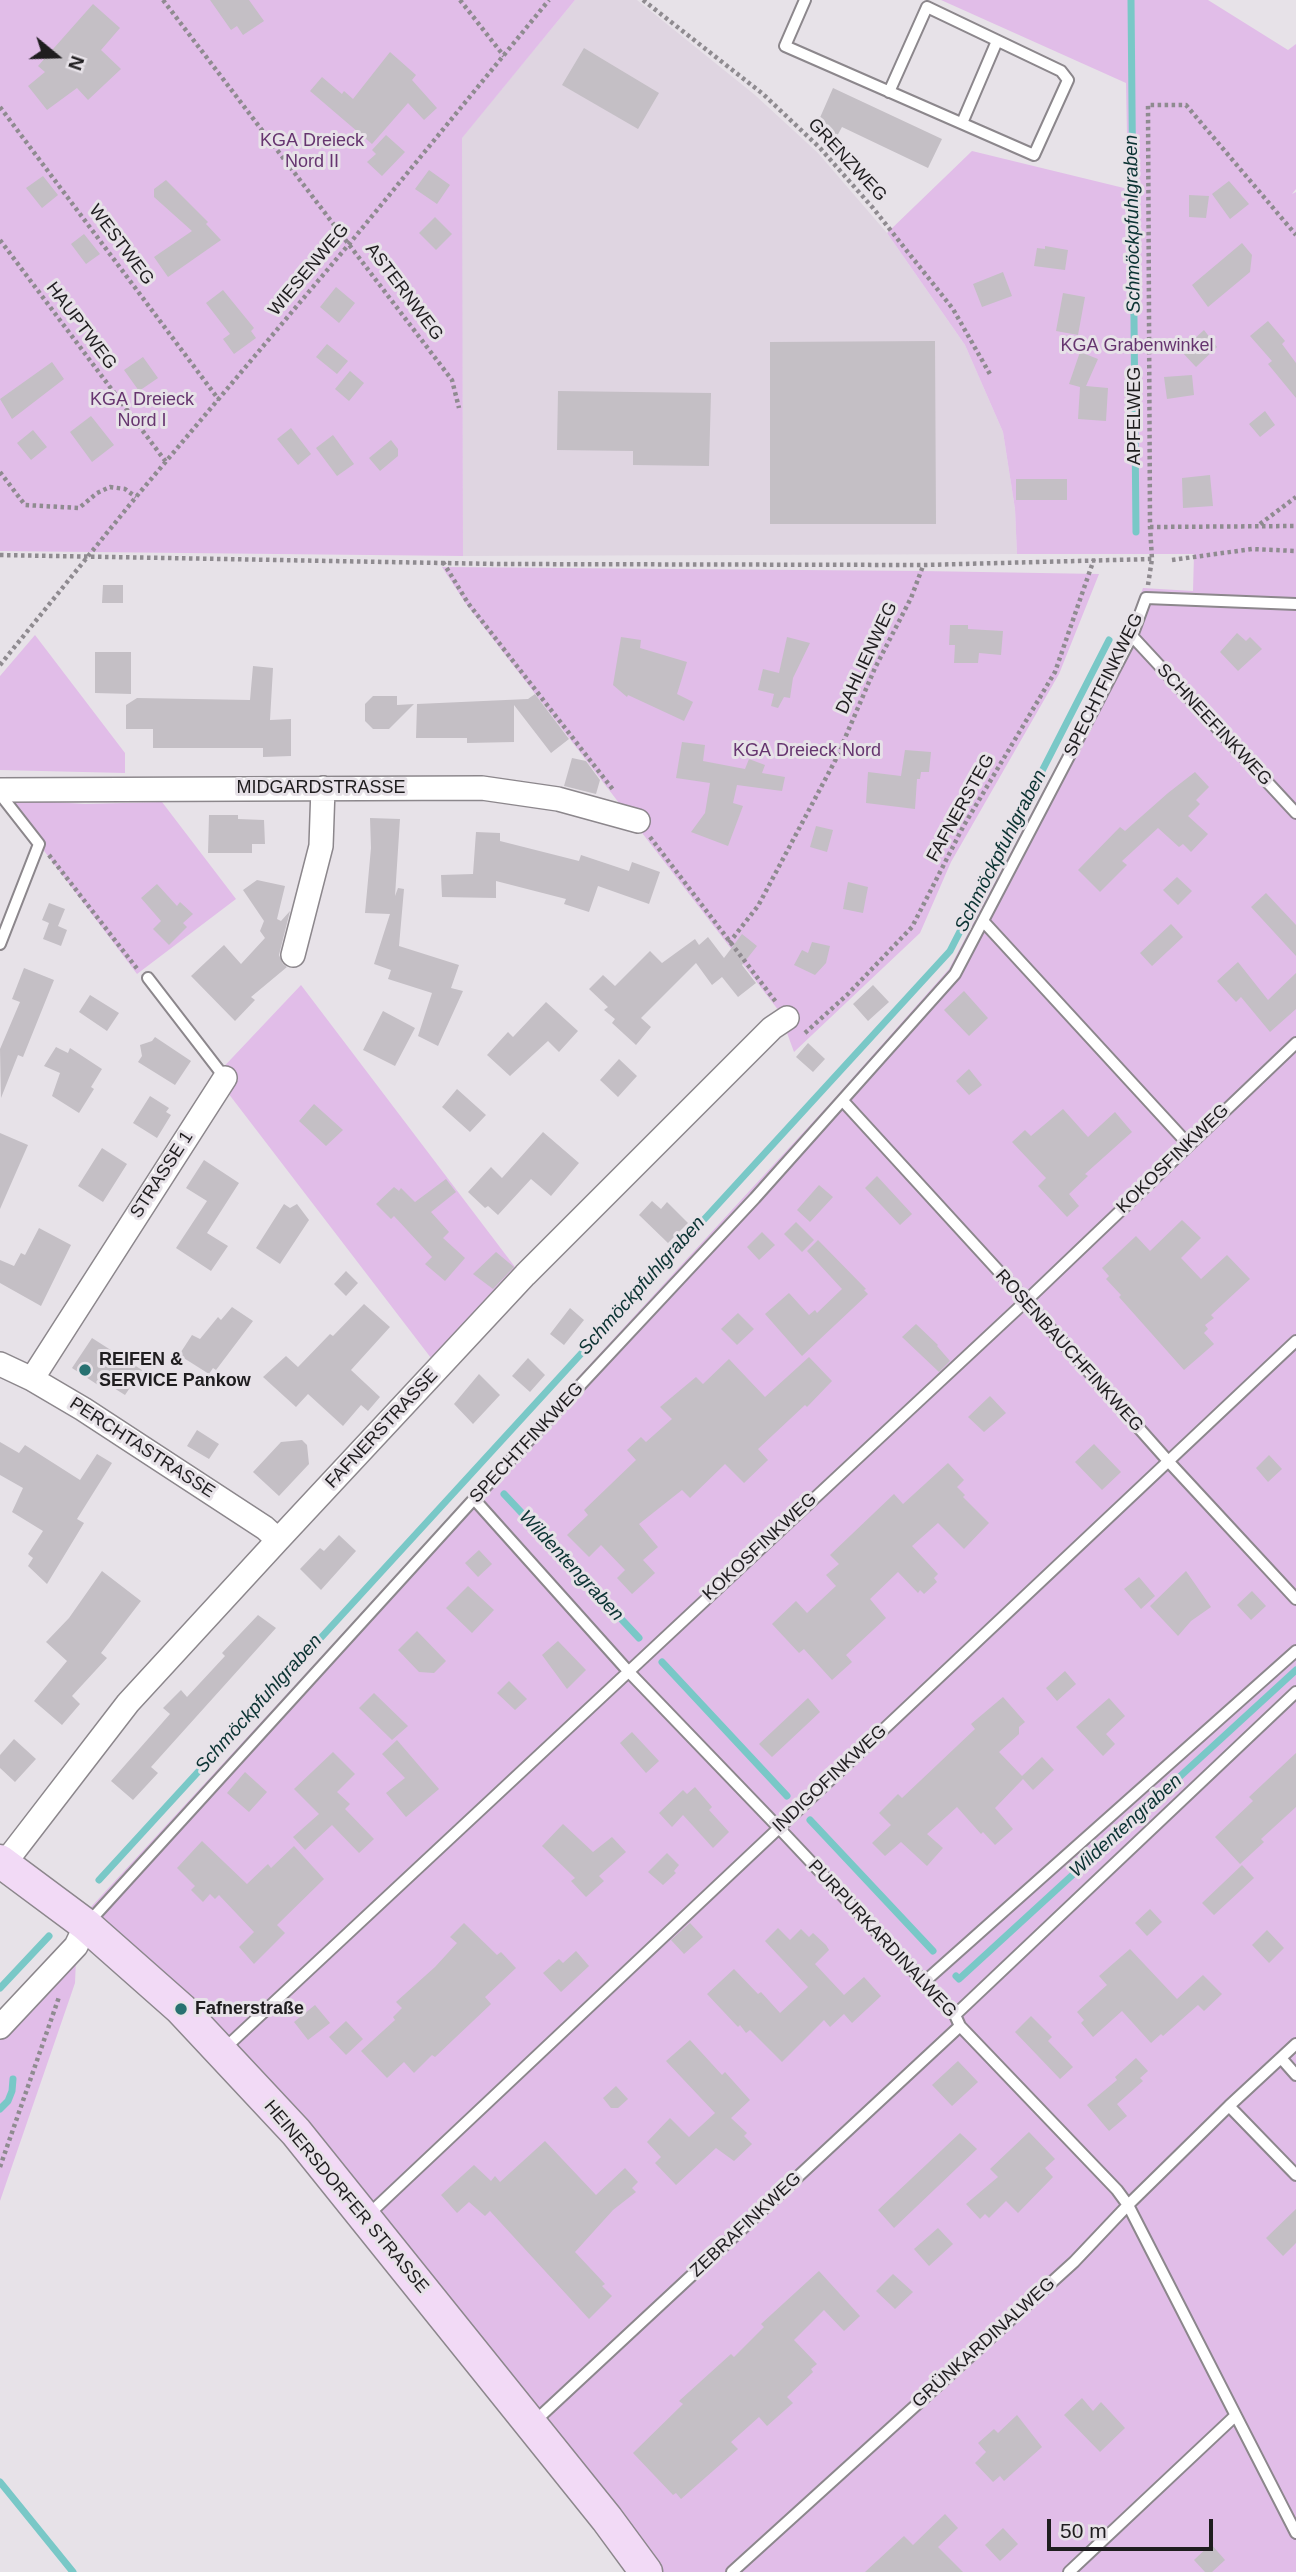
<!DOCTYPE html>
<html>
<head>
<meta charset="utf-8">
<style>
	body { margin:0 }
	#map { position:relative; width:1296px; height:2572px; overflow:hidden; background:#e7e2e8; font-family:Arial,sans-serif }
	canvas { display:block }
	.north { position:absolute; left:21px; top:21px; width:70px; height:70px; -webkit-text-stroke:5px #e7e2e8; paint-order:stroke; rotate:109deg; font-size:19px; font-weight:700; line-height:28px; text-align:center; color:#1f1d1f }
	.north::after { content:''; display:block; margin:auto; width:24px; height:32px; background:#1f1d1f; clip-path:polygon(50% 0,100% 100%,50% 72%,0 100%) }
	.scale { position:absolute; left:1047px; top:2519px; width:166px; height:32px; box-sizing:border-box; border:4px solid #1f1d1f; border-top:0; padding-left:9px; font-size:21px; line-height:24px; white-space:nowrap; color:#1f1d1f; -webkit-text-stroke:5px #e7e2e8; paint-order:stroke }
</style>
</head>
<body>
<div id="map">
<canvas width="1296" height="2572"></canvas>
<div class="north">N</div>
<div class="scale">50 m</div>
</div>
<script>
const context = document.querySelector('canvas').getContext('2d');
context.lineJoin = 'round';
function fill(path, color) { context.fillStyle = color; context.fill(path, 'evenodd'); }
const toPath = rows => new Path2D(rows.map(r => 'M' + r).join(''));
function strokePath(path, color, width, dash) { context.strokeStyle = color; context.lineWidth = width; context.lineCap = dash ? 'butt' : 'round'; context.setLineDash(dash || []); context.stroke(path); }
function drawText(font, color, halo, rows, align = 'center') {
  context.font = font + ' Arial,sans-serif'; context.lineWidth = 6; context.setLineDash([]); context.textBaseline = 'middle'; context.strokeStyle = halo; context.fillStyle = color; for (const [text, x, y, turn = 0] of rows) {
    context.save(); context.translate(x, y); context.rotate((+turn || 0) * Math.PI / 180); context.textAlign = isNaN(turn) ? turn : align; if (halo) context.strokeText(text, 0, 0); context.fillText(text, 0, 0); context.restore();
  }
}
const built = toPath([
	[575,0,637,0,755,95,818,153,887,233,965,345,1003,432,1015,509,1017,554,463,556,461,138]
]);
const green = toPath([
	[0,0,575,0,462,138,463,556,0,551],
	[941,0,1208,0,1288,50,1296,44,1296,189,1292,194,1296,192,1296,2572,646,2572,296,2132,86,1925,91,1907,833,1100,949,969,1123,640,1143,588,1193,591,1194,554,1017,554,1015,509,1003,432,965,345,887,233,972,151,1128,189,1126,83],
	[442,567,922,571,1099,574,1059,674,951,862,920,933,794,1052,779,1011,466,604],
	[35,635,125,753,125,773,0,770,0,676],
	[5,799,85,804,162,802,236,899,137,974],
	[301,985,515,1267,431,1358,215,1076],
	[76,1959,75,1983,0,2201,0,2038]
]);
const stream = toPath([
	[1131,0,1136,532],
	[504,1494,639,1638],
	[662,1662,787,1796],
	[810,1820,933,1951],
	[99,1880,950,951,1109,640],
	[956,1976,959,1979,1296,1670],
	[0,1988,49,1936],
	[0,2109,8,2101,12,2091,13,2079],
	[0,2482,73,2572]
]);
const building = toPath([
	[210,0,249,0,264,21,243,35,237,26,231,30],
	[93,4,120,28,101,50,121,69,88,100,77,88,47,110,28,86,45,72,38,66],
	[584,48,659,93,638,129,562,85],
	[390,52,416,75,412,80,437,108,424,120,408,103,372,144,310,91,322,77,342,94,344,91,353,99],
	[833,88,942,139,928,168,842,127,836,138,815,129],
	[386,135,405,152,382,176,367,162,376,154,372,150],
	[429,170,450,185,437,204,415,189],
	[43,176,58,195,42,208,26,188],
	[166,180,208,222,206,224,221,240,168,277,154,257,192,231,154,197,154,189],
	[1229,181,1249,204,1230,219,1212,194],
	[1189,195,1209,196,1206,218,1189,217],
	[435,217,452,234,436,250,419,233],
	[84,234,100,254,86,264,71,244],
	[1242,243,1252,255,1250,272,1208,307,1192,285],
	[1045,246,1068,250,1065,270,1034,266,1037,248,1045,249],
	[1003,272,1012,296,982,307,973,284],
	[336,287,355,303,339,323,320,307],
	[223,290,254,328,251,331,256,338,234,354,223,339,230,334,206,303],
	[1063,293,1085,297,1078,335,1056,331],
	[1268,321,1285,341,1282,344,1296,363,1296,398,1268,364,1272,361,1250,336],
	[1204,330,1217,347,1196,367,1181,351],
	[935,341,936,524,770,524,770,342],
	[327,344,348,361,337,374,316,357],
	[1080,352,1098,359,1086,386,1108,388,1106,421,1078,419,1080,387,1069,384],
	[143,357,158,378,139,391,124,370],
	[52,362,64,379,12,419,0,399],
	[350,371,364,383,349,401,335,389],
	[1192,375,1194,395,1167,399,1164,377],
	[558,391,711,393,709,466,633,465,633,451,557,450],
	[1265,411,1275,425,1260,437,1249,424],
	[91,416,114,445,92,462,70,432],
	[291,428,311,454,298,465,277,439],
	[33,430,47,447,31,460,17,443],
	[333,435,354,464,337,476,316,448],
	[391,440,398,449,398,456,380,471,369,458],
	[1210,475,1213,506,1183,508,1182,478],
	[1016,479,1067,479,1067,500,1016,500],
	[103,585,123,585,123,603,102,603],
	[950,625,968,625,968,629,1003,631,1001,655,979,653,978,663,954,663,955,645,949,645],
	[1237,633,1246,641,1250,637,1262,649,1238,671,1220,652],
	[621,637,641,640,640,648,687,662,677,694,693,702,684,721,628,695,627,697,613,685],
	[787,637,810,643,793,678,790,698,784,697,778,708,771,706,774,694,758,690,763,669,779,673],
	[95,652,131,652,131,694,95,693],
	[253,666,273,668,270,720,291,719,291,756,263,757,263,748,153,748,153,729,126,729,126,705,137,698,250,700],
	[535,694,569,739,551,753,514,705,514,742,467,743,467,738,416,738,417,704,528,699],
	[373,696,397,696,397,705,414,704,389,729,373,729,365,721,365,704],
	[682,742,705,745,703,761,745,769,749,759,765,765,762,773,785,777,782,791,737,785,733,803,743,806,728,846,691,832,705,813,710,783,676,778],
	[905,750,931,752,929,772,921,772,920,779,917,779,915,809,866,803,868,772,901,776],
	[572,758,586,761,600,780,596,794,564,786],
	[1195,772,1209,787,1196,800,1200,804,1188,816,1208,834,1191,852,1183,844,1179,847,1158,828,1122,861,1127,865,1100,892,1078,870,1120,827,1125,831,1168,793],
	[209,815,238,815,238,819,264,820,265,844,252,844,252,853,208,853],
	[370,818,400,819,395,896,398,888,404,889,399,946,459,965,451,988,463,991,438,1046,418,1036,432,993,388,979,391,970,374,964,390,914,365,913,371,848],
	[816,826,833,830,827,852,810,847],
	[476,832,500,833,500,841,579,861,581,855,629,871,632,862,660,872,649,904,598,886,589,912,564,904,566,899,496,881,496,898,442,897,441,875,473,874],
	[1177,877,1192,891,1178,905,1163,890],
	[257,880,285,886,277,919,281,921,290,911,279,955,283,964,287,967,251,997,255,1000,235,1021,191,976,224,945,241,964,265,938,260,931,264,921,243,890],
	[848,882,868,887,863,913,843,909],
	[157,884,177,906,180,902,193,914,183,923,187,927,169,945,153,929,161,921,141,898],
	[1266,893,1296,925,1296,956,1251,907],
	[49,903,65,909,58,926,67,930,61,946,43,939,49,923,42,920],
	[1171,924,1183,937,1152,966,1140,953],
	[742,934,757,946,742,965,756,983,738,997,722,977,712,985,696,963,641,1018,651,1027,636,1045,612,1023,615,1019,604,1010,608,1007,589,989,603,975,615,986,650,951,662,963,695,939,699,945,708,937,724,958],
	[812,942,830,946,826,963,815,975,794,965,802,950,808,953],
	[1238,962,1268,1000,1296,973,1296,1009,1270,1032,1241,997,1236,1002,1217,981],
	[24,968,54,980,23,1057,18,1055,1,1098,0,1049,20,1002,12,999],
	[873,985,889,1002,868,1021,853,1004],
	[964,991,988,1018,969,1036,944,1010],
	[90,995,119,1013,107,1031,79,1012],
	[546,1002,578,1031,559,1052,548,1041,510,1076,487,1055,508,1032,513,1037],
	[383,1011,415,1028,395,1066,363,1050],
	[155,1037,191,1061,175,1085,138,1062,142,1056,140,1045,152,1041],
	[808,1043,825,1059,813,1072,796,1057],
	[56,1047,68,1053,70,1048,102,1069,91,1087,94,1089,79,1113,52,1096,60,1073,44,1066],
	[619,1059,637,1076,618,1097,600,1080],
	[969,1069,982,1085,969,1095,956,1081],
	[457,1089,486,1115,470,1132,442,1107],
	[150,1096,169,1108,166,1112,171,1115,157,1138,133,1123],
	[314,1104,343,1130,326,1146,299,1121],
	[1063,1109,1088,1137,1115,1112,1132,1132,1085,1174,1088,1176,1069,1194,1079,1206,1067,1217,1038,1186,1046,1178,1012,1142,1025,1130,1031,1136],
	[543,1132,579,1163,551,1196,531,1179,498,1215,488,1206,485,1208,468,1192,491,1167,502,1178],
	[0,1133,28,1145,0,1209],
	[102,1148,127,1164,103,1202,78,1186],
	[204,1160,239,1183,207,1233,228,1246,211,1271,176,1248,207,1201,186,1188],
	[877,1176,912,1214,900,1225,865,1188],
	[446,1179,456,1192,431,1212,449,1232,443,1238,465,1258,445,1281,425,1264,432,1257,394,1216,391,1219,376,1204,394,1187,399,1191,401,1188,415,1202],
	[819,1185,833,1197,810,1222,797,1210],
	[652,1201,661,1209,667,1202,688,1223,668,1243,639,1215],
	[284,1204,290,1208,297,1204,309,1220,280,1264,256,1248],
	[1182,1220,1201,1238,1181,1258,1201,1279,1227,1255,1250,1279,1211,1315,1214,1318,1205,1325,1208,1329,1204,1333,1214,1344,1184,1370,1119,1297,1121,1295,1106,1279,1109,1276,1102,1268,1136,1236,1150,1251],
	[796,1222,814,1240,802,1252,784,1234],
	[39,1228,71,1245,41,1306,0,1283,0,1260,14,1266,21,1253,25,1255],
	[762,1232,775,1245,759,1260,747,1247],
	[818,1240,866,1289,864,1290,868,1294,802,1356,765,1314,789,1293,809,1315,815,1310,817,1313,842,1289,807,1251],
	[496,1252,514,1267,493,1289,473,1274],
	[346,1271,358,1283,346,1296,334,1284],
	[364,1304,390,1327,351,1370,380,1397,368,1411,361,1405,343,1426,308,1394,296,1407,263,1377,286,1356,298,1367,330,1334,333,1336],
	[232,1307,253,1321,216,1370,213,1368,209,1374,179,1355,192,1335,200,1339,218,1317,221,1320],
	[570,1308,584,1320,564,1345,550,1334],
	[738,1313,754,1329,737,1345,721,1329],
	[916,1324,938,1345,937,1346,950,1361,939,1372,902,1337],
	[92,1338,142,1370,125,1395,101,1380,98,1385,72,1368],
	[809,1357,832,1381,807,1407,805,1405,758,1449,768,1460,744,1483,725,1464,690,1498,682,1490,639,1524,658,1547,643,1560,655,1573,632,1594,617,1578,625,1570,601,1545,589,1557,567,1535,588,1515,584,1510,636,1460,627,1450,641,1437,646,1442,672,1419,660,1407,696,1377,703,1384,729,1359,765,1397],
	[528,1358,545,1375,530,1392,512,1376],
	[479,1374,500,1395,473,1424,454,1404],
	[990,1396,1006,1413,984,1432,968,1417],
	[197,1430,219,1444,209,1459,187,1446],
	[302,1440,307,1445,309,1464,279,1496,253,1472,281,1442],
	[0,1442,19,1453,25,1445,80,1480,97,1454,112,1463,77,1519,84,1523,47,1584,28,1566,33,1558,28,1554,43,1531,12,1512,23,1488,0,1475],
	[1094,1444,1121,1472,1102,1490,1075,1462],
	[1269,1455,1282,1469,1268,1482,1256,1468],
	[948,1463,964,1480,957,1487,965,1495,963,1497,989,1523,964,1549,938,1523,912,1546,938,1574,934,1578,937,1582,924,1594,920,1590,918,1593,898,1572,870,1599,886,1618,846,1655,852,1662,832,1680,804,1649,799,1653,772,1624,796,1601,807,1613,836,1586,826,1575,839,1564,830,1555,894,1494,903,1504],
	[339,1535,356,1551,321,1590,300,1569,320,1548,324,1551],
	[479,1550,492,1564,478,1577,465,1563],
	[102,1571,141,1601,101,1653,107,1658,72,1696,80,1704,62,1725,34,1701,67,1661,46,1642,69,1618],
	[1186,1571,1211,1607,1191,1621,1178,1636,1150,1606],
	[1139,1577,1155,1596,1141,1609,1124,1589],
	[468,1586,494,1610,472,1633,446,1608],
	[1252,1591,1266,1606,1251,1620,1237,1605],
	[258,1615,276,1628,151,1767,158,1773,133,1800,111,1781,170,1714,163,1708,181,1690,187,1697,225,1656,222,1653],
	[417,1631,446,1661,434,1673,419,1672,398,1650],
	[558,1641,586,1670,567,1689,542,1655],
	[1065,1671,1076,1684,1057,1701,1046,1688],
	[509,1681,527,1699,515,1710,497,1693],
	[374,1693,408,1726,392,1740,359,1708],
	[1003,1697,1025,1722,1019,1727,1019,1734,999,1752,1022,1776,1042,1757,1054,1770,1033,1790,1023,1779,995,1808,1013,1829,995,1845,983,1832,981,1834,957,1807,927,1834,943,1848,927,1866,901,1842,885,1856,872,1843,891,1825,879,1813,898,1794,902,1798,975,1729,971,1724],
	[808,1698,820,1712,772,1757,759,1744],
	[1109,1698,1125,1716,1106,1734,1115,1744,1103,1756,1076,1727],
	[632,1732,659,1761,646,1773,620,1743],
	[14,1739,36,1759,15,1782,0,1768,0,1755],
	[397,1740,439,1789,406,1817,386,1793,405,1778,382,1754],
	[333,1752,355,1774,337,1792,350,1804,345,1809,374,1839,359,1853,332,1825,305,1850,293,1837,319,1814,294,1789],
	[1296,1753,1296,1807,1261,1839,1264,1842,1240,1864,1215,1837,1253,1801,1249,1797],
	[245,1772,267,1792,249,1812,227,1793],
	[695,1787,712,1807,709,1810,729,1832,713,1848,683,1815,672,1827,659,1813,683,1790,687,1794],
	[563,1824,593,1852,612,1837,626,1852,599,1876,604,1881,586,1897,571,1881,575,1878,542,1846],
	[202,1841,247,1884,268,1864,271,1868,294,1846,324,1879,277,1925,285,1933,254,1964,239,1947,254,1932,219,1895,215,1899,210,1894,203,1902,191,1890,195,1886,177,1868],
	[667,1853,679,1865,674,1871,676,1873,663,1885,648,1872],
	[1242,1865,1254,1878,1214,1915,1202,1903],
	[1150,1909,1162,1922,1147,1936,1135,1923],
	[464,1923,497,1955,501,1952,516,1968,485,1997,491,2004,435,2057,432,2055,414,2073,404,2062,387,2078,361,2051,395,2020,393,2017,402,2008,396,2002,435,1967,457,1943,450,1937],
	[690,1923,703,1937,684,1954,671,1940],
	[778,1928,790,1940,801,1929,809,1937,813,1933,826,1945,829,1950,815,1964,844,1995,864,1977,881,1996,852,2023,844,2014,830,2027,824,2020,782,2062,750,2030,746,2033,740,2025,738,2027,707,1994,734,1969,758,1994,761,1992,780,2013,808,1987,765,1941],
	[1267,1930,1284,1948,1269,1963,1252,1945],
	[1130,1949,1177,1999,1203,1975,1222,1994,1204,2011,1198,2005,1163,2036,1161,2034,1151,2043,1122,2011,1093,2037,1081,2023,1084,2020,1077,2012,1107,1985,1099,1976],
	[576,1951,589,1966,561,1992,543,1973,559,1959,563,1963],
	[315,2005,330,2023,308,2040,294,2022],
	[1031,2016,1052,2037,1048,2041,1073,2067,1060,2079,1015,2032],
	[346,2021,363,2039,346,2055,329,2037],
	[690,2040,722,2075,725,2072,750,2100,731,2118,747,2133,744,2136,752,2144,734,2161,716,2148,676,2185,655,2163,661,2157,647,2142,670,2118,689,2137,715,2113,666,2061],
	[1136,2058,1148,2071,1140,2078,1143,2081,1117,2104,1127,2116,1109,2131,1087,2105,1117,2080,1115,2077],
	[958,2061,978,2082,952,2106,932,2085],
	[616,2086,628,2099,618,2108,611,2108,603,2098],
	[1029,2132,1055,2159,1045,2168,1053,2177,1018,2213,1006,2201,989,2218,985,2214,980,2219,966,2204,998,2177,990,2169],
	[960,2133,977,2149,894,2228,878,2210],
	[545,2141,596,2195,625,2168,638,2182,632,2188,636,2192,613,2210,575,2252,605,2284,602,2286,612,2296,589,2319,490,2211,485,2216,469,2202,457,2213,441,2195,474,2165,491,2181,495,2176,500,2182],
	[1296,2209,1296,2243,1283,2256,1266,2238],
	[938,2228,953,2244,929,2266,914,2249],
	[819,2271,860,2316,844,2331,824,2310,794,2340,817,2364,811,2369,813,2372,787,2397,793,2403,767,2426,759,2417,731,2442,738,2449,681,2499,676,2493,673,2495,633,2453,683,2404,679,2401,731,2354,734,2357,764,2327,761,2324],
	[893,2274,913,2292,895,2309,876,2291],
	[1082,2398,1093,2411,1101,2402,1125,2428,1100,2452,1064,2415],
	[1017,2415,1042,2447,1004,2481,1000,2476,993,2482,975,2463,986,2452,978,2443,994,2429,998,2433],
	[945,2514,958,2528,938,2547,963,2572,865,2572,904,2536,913,2545],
	[1003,2528,1018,2544,1000,2561,985,2545],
	[1211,2544,1225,2560,1212,2572,1205,2572,1194,2560]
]);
const path = toPath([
	[163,0,452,380,459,408],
	[460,0,504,56],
	[643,0,763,94,820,148,873,208,953,309,991,376],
	[0,107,219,400],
	[0,240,166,462],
	[0,472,25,505,79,508,97,493,110,487,125,489,136,497],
	[1260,524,1296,497],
	[1150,527,1296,526],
	[0,555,498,564,924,565,1152,559],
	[1172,560,1252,549,1296,551],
	[443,562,468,603,614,791],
	[1148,585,1152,559,1150,527,1148,105,1186,105,1296,235],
	[0,665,136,497,350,243,549,0],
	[650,837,776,1002],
	[49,855,138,970],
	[729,943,758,906,836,759,875,668,911,598,923,566],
	[805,1033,848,994,912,927,963,827,1055,672,1094,559],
	[0,2167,59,1997]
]);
const lane = toPath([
	[805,0,785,46,1034,155,1068,80,1061,71,927,7,889,92],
	[962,123,997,41],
	[1132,636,1296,813],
	[0,794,39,844,0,944],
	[983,921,1188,1144],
	[148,978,225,1078],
	[843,1101,1026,1301,1169,1462,1296,1599],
	[474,1499,628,1671,778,1827,955,2015,960,2026,1117,2190,1128,2205,1296,2533],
	[88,1923,474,1499,755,1198,955,974,1132,636,1146,598,1296,604],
	[923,1983,1296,1651],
	[955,2015,1296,1692],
	[224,2049,1026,1301,1296,1043],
	[1281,2058,1296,2075],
	[1229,2106,1296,2175],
	[368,2215,1296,1341],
	[534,2422,960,2026],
	[732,2572,1074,2262,1128,2205,1229,2106,1296,2044],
	[1069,2572,1235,2416]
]);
const street = toPath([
	[0,790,482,788,558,799,638,821],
	[293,955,321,846,323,788],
	[0,1364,32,1379,83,1409,265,1528,278,1540],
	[32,1379,225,1078],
	[4,1864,128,1703,278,1540,525,1275,772,1028,787,1018],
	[0,2027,76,1946,86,1925]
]);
const secondary = toPath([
	[0,1861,86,1925,181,2009,296,2132,607,2519,646,2572]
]);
const markers = [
	[85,1370,7,"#277171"],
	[181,2009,7,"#277171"]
];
const parkNames = [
	["KGA Dreieck",312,141],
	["Nord II",312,162],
	["KGA Grabenwinkel",1137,346],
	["KGA Dreieck",142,400],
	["Nord I",142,421],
	["KGA Dreieck Nord",807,751]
];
const streetNames = [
	["GRENZWEG",847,160,47],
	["WESTWEG",121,245,53],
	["WIESENWEG",309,270,-50],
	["ASTERNWEG",404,292,53],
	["HAUPTWEG",81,326,53],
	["APFELWEG",1135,416,-90],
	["DAHLIENWEG",867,658,-65],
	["SPECHTFINKWEG",1104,685,-64],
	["SCHNEEFINKWEG",1214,725,47],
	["MIDGARDSTRASSE",321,788],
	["FAFNERSTEG",961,808,-61],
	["KOKOSFINKWEG",1173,1159,-44],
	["STRASSE 1",162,1175,-57],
	["ROSENBAUCHFINKWEG",1069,1351,48],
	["FAFNERSTRASSE",382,1429,-47],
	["SPECHTFINKWEG",527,1443,-47],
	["PERCHTASTRASSE",142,1448,33],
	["KOKOSFINKWEG",760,1547,-43],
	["INDIGOFINKWEG",830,1779,-43],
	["PURPURKARDINALWEG",882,1939,47],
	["HEINERSDORFER STRASSE",346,2197,50],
	["ZEBRAFINKWEG",746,2225,-43],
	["GRÜNKARDINALWEG",984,2343,-42]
];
const poiNames = [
	["REIFEN &",99,1360],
	["SERVICE Pankow",99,1381],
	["Fafnerstraße",195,2009]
];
const waterNames = [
	["Schmöckpfuhlgraben",1133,224,-91],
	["Schmöckpfuhlgraben",1001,851,-63],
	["Schmöckpfuhlgraben",642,1286,-48],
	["Wildentengraben",571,1566,47],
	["Schmöckpfuhlgraben",259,1704,-48],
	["Wildentengraben",1126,1826,-42]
];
fill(built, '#dfd5e1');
fill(green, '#e1bde8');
strokePath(stream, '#79c8c7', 7);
fill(building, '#c4bfc5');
strokePath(lane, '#8c878c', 14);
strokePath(street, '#8c878c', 26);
strokePath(secondary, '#8c878c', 35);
strokePath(path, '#8f8b90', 4.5, [3.5, 3.5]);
strokePath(lane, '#fff', 10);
strokePath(street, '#fff', 23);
strokePath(secondary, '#f2daf6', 32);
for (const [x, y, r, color] of markers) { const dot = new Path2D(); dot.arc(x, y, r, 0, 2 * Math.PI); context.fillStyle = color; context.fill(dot); strokePath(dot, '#e7e2e8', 2.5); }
drawText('18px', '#66356f', '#e7e2e8', parkNames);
drawText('18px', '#1f1d1f', '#e7e2e8', streetNames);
drawText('bold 18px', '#1f1d1f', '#e7e2e8', poiNames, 'left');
drawText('italic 19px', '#0a3232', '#e7e2e8', waterNames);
</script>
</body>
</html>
